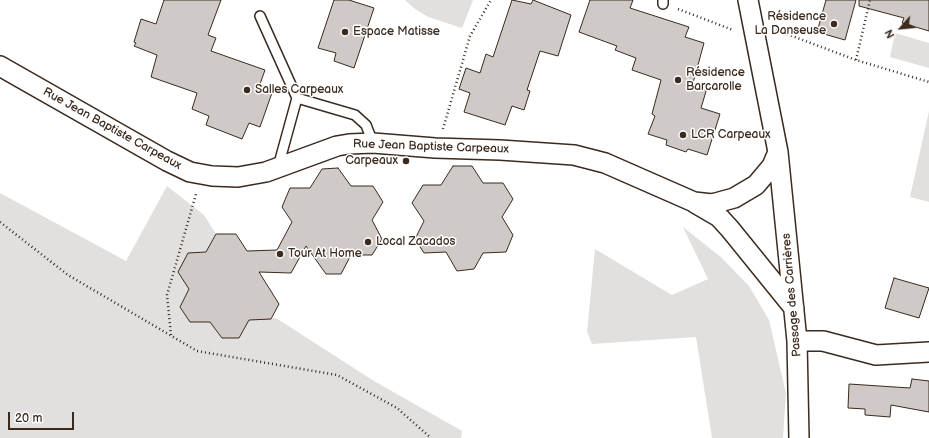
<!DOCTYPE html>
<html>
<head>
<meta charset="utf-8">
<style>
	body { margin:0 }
	#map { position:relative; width:929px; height:438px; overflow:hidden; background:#fff; font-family:"Balsamiq Sans",sans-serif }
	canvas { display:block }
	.north { position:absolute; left:881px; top:8px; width:40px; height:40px; -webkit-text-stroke:3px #fff; paint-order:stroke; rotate:243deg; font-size:11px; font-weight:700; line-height:16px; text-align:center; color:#3b2a1e }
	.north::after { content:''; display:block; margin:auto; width:14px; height:18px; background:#3b2a1e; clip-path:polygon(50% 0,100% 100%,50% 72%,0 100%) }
	.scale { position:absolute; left:8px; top:412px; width:66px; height:18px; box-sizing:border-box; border:2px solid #3b2a1e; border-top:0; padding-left:5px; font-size:12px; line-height:14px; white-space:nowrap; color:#3b2a1e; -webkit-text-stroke:3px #fff; paint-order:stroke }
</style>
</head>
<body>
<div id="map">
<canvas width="929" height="438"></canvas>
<div class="north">N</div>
<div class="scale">20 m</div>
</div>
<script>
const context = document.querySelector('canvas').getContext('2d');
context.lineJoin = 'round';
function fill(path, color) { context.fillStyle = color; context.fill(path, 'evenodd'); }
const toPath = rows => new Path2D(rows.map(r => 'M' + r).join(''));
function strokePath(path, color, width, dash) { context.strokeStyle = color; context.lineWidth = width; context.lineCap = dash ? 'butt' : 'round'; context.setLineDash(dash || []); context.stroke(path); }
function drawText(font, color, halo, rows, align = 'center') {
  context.font = font + ' "Balsamiq Sans",sans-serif'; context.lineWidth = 3; context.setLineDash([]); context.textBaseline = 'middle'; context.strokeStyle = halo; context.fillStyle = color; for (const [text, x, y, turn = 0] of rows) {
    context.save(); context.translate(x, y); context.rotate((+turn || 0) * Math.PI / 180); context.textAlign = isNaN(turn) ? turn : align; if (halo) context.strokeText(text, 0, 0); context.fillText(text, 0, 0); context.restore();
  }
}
const green = toPath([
	[405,0,473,0,462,28,428,17,415,9],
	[895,33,929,43,929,68,890,57],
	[929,111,929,202,910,197],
	[167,186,204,215,216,234,206,252,178,272,189,289,180,307,190,322,210,322,222,338,239,338,249,320,276,318,374,381,462,431,461,438,0,438,0,193,126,261],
	[683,227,722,258,749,286,769,320,786,393,783,438,712,438,696,337,592,344,587,332,595,249,672,295,708,279]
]);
const building = toPath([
	[164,0,221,0,208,35,216,38,211,51,265,70,260,84,273,90,260,127,249,123,242,139,206,125,209,116,192,109,197,93,151,77,157,55,134,46,136,43,134,42,141,19,156,24,164,0],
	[334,0,349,0,374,8,354,68,334,61,336,53,318,48,334,0],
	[512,0,531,4,533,0,571,15,558,56,540,51,527,90,530,91,524,110,512,106,505,125,464,112,470,93,459,89,466,68,480,73,486,54,493,57,512,0],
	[590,0,633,0,630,8,689,27,685,37,704,43,693,83,707,88,701,108,720,114,707,155,688,149,686,152,666,145,667,140,648,134,655,116,652,114,661,80,632,70,636,58,615,50,617,46,579,32,590,0],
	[826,0,856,0,845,40,817,32,826,0],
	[859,0,929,0,929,31,902,23,904,18,859,6,859,0],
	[453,166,472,166,483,183,503,183,513,199,502,217,513,235,506,252,483,253,474,269,457,271,446,252,424,253,415,239,424,221,412,203,423,185,441,185,453,166],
	[338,168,351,186,373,186,383,202,372,220,382,239,372,255,351,255,341,274,326,274,306,246,291,273,259,272,279,304,271,319,249,320,239,338,222,338,210,322,190,322,180,307,189,289,178,272,188,253,206,252,216,234,236,234,247,251,277,250,292,222,282,207,290,188,310,188,322,169,338,168],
	[894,278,929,288,919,318,885,308,894,278],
	[912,379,929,381,929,412,891,405,890,417,865,415,865,409,848,408,849,384,910,388,912,379]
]);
const path = toPath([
	[678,9,733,30],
	[776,30,856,60,929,82],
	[856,60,870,0],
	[443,129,470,36,491,0],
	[0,222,68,275,197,351,337,375,397,408,431,438],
	[171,335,167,295,196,194]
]);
const lane = toPath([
	[663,4,663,0],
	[260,16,297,98],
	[278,167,297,98,355,115,366,125,373,143]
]);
const street = toPath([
	[748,0,778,152,797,341,799,438],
	[0,66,167,161,190,172,212,176,238,177,266,172,337,146,349,144,373,143,435,148,500,150,574,155,605,163,694,202,712,204,734,198,756,185,772,166,778,152],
	[695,203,719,217,730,229,794,308],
	[797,341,823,341,876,355,929,352]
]);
const markers = [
	[834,24,4,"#3b2a1e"],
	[345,32,4,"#3b2a1e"],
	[678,80,4,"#3b2a1e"],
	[247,90,4,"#3b2a1e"],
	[683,135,4,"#3b2a1e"],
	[406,161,4,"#3b2a1e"],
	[368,242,4,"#3b2a1e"],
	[280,254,4,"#3b2a1e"]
];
const poiNames = [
	["Résidence",826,17,"right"],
	["La Danseuse",826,31,"right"],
	["Espace Matisse",353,32],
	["Résidence",686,73],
	["Barcarolle",686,87],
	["Salles Carpeaux",255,90],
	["LCR Carpeaux",691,135],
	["Carpeaux",398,161,"right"],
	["Local Zacados",376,242],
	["Tour At Home",288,254]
];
const streetNames = [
	["Rue Jean Baptiste Carpeaux",112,129,29],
	["Rue Jean Baptiste Carpeaux",431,147,2],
	["Passage des Carrières",792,295,-95]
];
fill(green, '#e2e0de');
fill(building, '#cfcac7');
strokePath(building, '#3b2a1e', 1);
strokePath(lane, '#3b2a1e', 12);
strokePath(street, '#3b2a1e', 22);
strokePath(path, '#3b2a1e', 2.5, [1, 3]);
strokePath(lane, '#fff', 9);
strokePath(street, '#fff', 19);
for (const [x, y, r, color] of markers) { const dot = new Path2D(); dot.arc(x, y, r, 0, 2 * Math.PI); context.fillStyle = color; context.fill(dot); strokePath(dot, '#fff', 1.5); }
drawText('12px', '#3b2a1e', '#fff', poiNames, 'left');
drawText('12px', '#3b2a1e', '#fff', streetNames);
</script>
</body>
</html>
